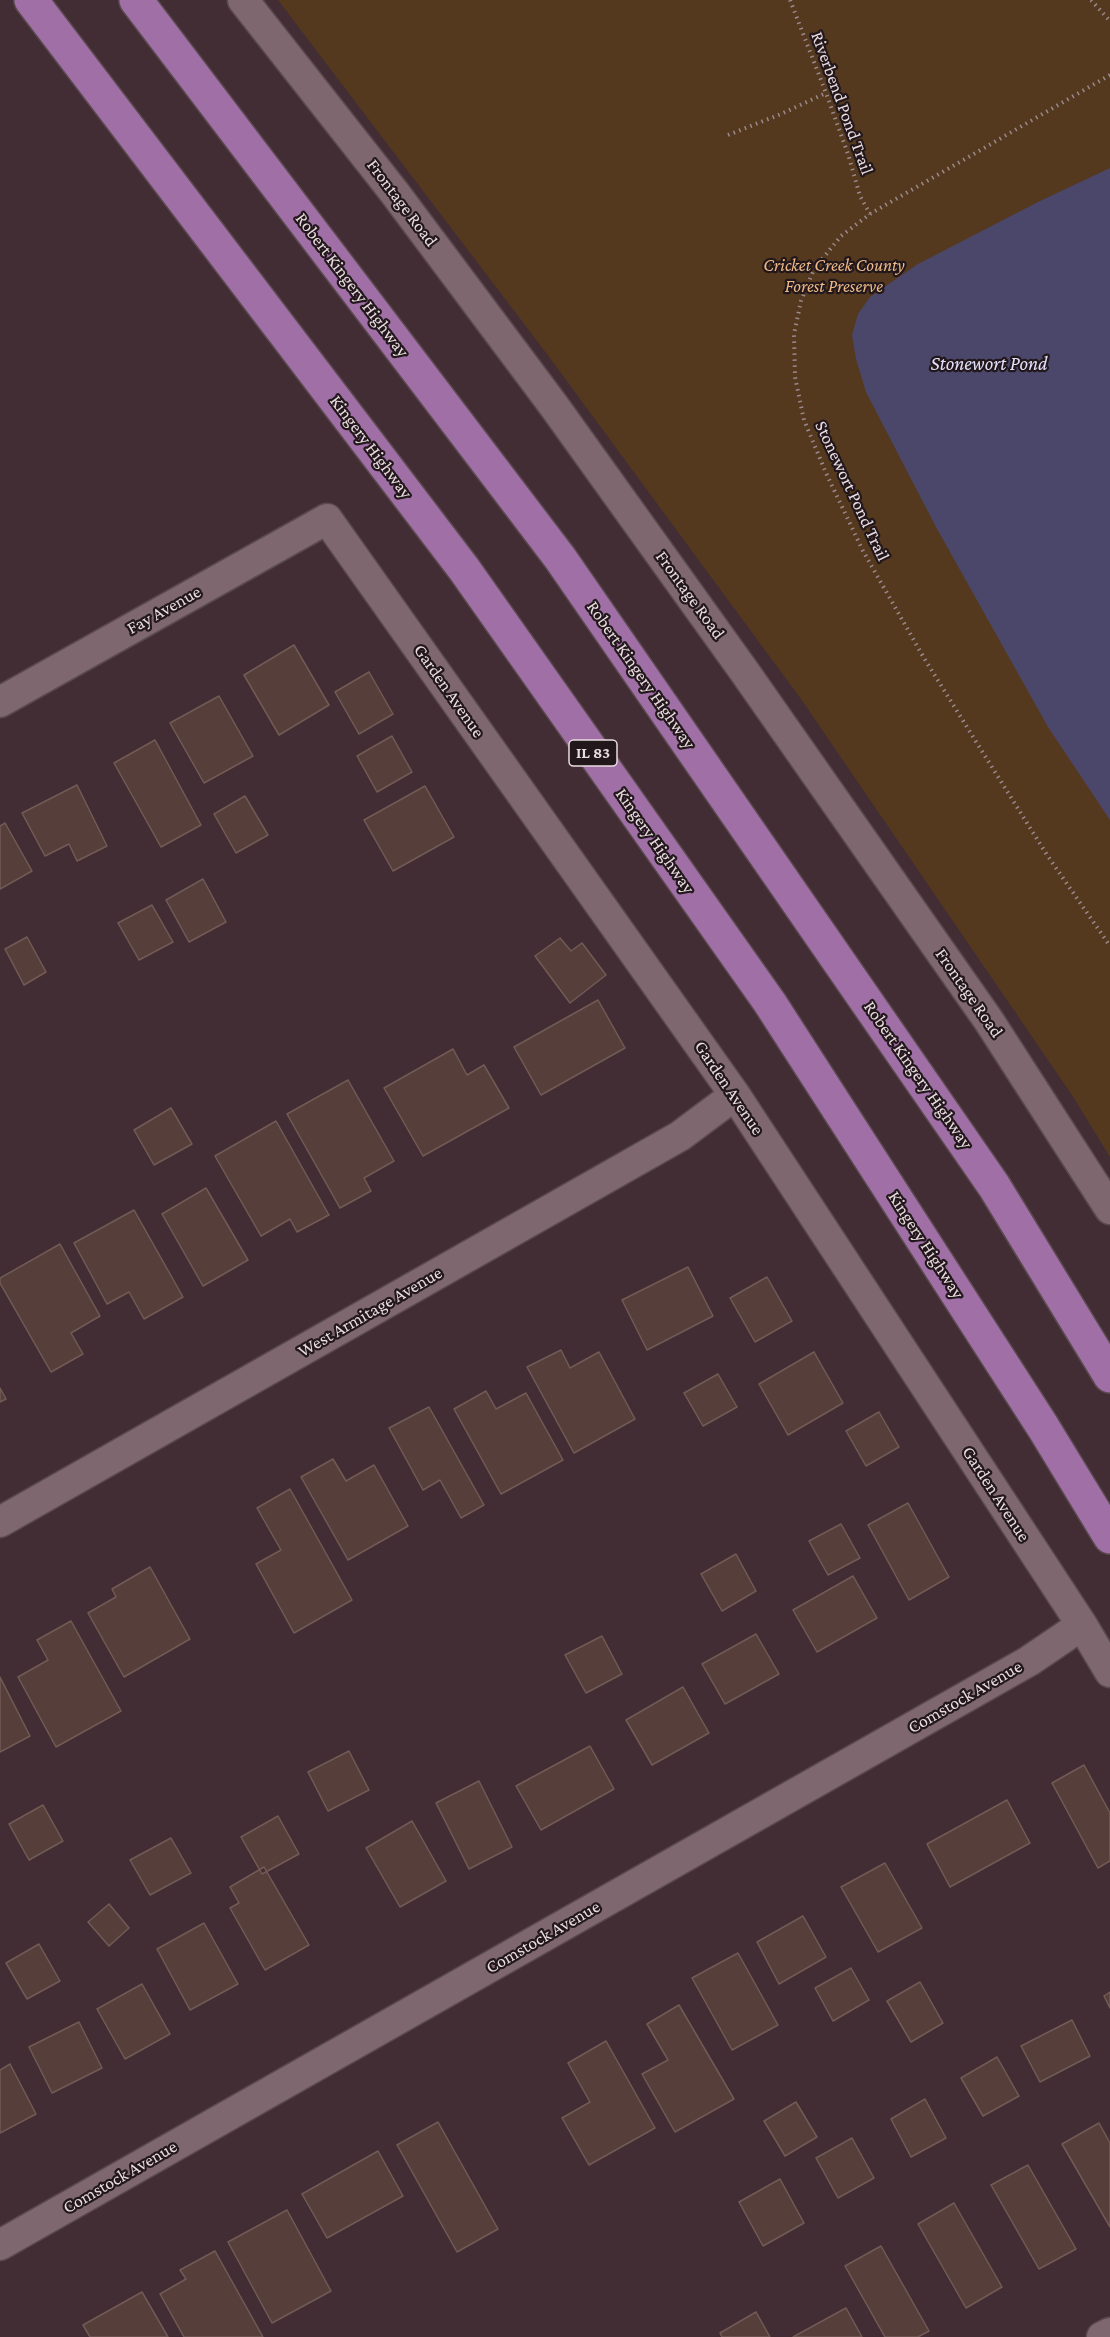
<!DOCTYPE html>
<html>
<head>
<meta charset="utf-8">
<style>
	body { margin:0 }
	canvas { display:block; background:#422d34 }
</style>
</head>
<body>
<canvas width="1110" height="2337"></canvas>
<script>
const context = document.querySelector('canvas').getContext('2d');
context.lineJoin = 'round';
function fill(path, color) { context.fillStyle = color; context.fill(path, 'evenodd'); }
const toPath = rows => new Path2D(rows.map(r => 'M' + r).join(''));
function strokePath(path, color, width, dash) { context.strokeStyle = color; context.lineWidth = width; context.lineCap = dash ? 'butt' : 'round'; context.setLineDash(dash || []); context.stroke(path); }
function drawText(font, color, halo, rows, align = 'center') {
  context.font = font + ' "Crimson Pro",serif'; context.lineWidth = 4.5; context.setLineDash([]); context.textBaseline = 'middle'; context.strokeStyle = halo; context.fillStyle = color; for (const [text, x, y, turn = 0] of rows) {
    context.save(); context.translate(x, y); context.rotate((+turn || 0) * Math.PI / 180); context.textAlign = isNaN(turn) ? turn : align; if (halo) context.strokeText(text, 0, 0); context.fillText(text, 0, 0); context.restore();
  }
}
const green = toPath([
	[278,0,1110,0,1110,1157,1074,1098,801,699,547,354]
]);
const water = toPath([
	[1110,168,1110,820,1048,727,936,527,866,392,856,359,852,335,858,314,870,297,918,264,1040,201]
]);
const building = toPath([
	[294,645,329,705,279,735,244,675,294,645],
	[369,672,393,714,359,734,335,692,369,672],
	[219,696,253,756,204,783,170,723,219,696],
	[392,736,412,772,377,792,357,756,392,736],
	[155,740,201,825,161,847,114,763,155,740],
	[77,785,107,846,77,861,69,844,45,856,22,813,77,785],
	[425,786,454,837,393,871,364,820,425,786],
	[245,796,268,835,236,853,214,814,245,796],
	[5,823,32,871,0,889,0,826,5,823],
	[203,879,226,922,189,942,166,900,203,879],
	[152,905,173,942,139,960,118,923,152,905],
	[27,937,46,972,24,985,5,949,27,937],
	[560,938,571,951,582,943,606,975,570,1003,535,956,560,938],
	[598,1000,625,1048,541,1095,514,1047,598,1000],
	[453,1049,467,1075,484,1065,509,1108,423,1156,384,1088,453,1049],
	[348,1080,394,1161,364,1178,371,1191,340,1208,287,1114,348,1080],
	[171,1108,192,1144,154,1165,134,1130,171,1108],
	[276,1121,329,1215,297,1232,290,1219,261,1236,215,1156,276,1121],
	[206,1188,248,1260,203,1286,162,1214,206,1188],
	[134,1210,183,1297,144,1319,129,1292,107,1304,74,1243,134,1210],
	[60,1244,100,1316,71,1333,83,1354,51,1372,0,1283,0,1278,60,1244],
	[688,1267,713,1316,647,1350,622,1300,688,1267],
	[767,1277,792,1321,755,1342,730,1298,767,1277],
	[561,1350,570,1368,599,1352,635,1419,574,1453,527,1367,561,1350],
	[814,1352,843,1403,788,1435,759,1384,814,1352],
	[718,1374,737,1407,703,1426,684,1393,718,1374],
	[0,1388,6,1399,0,1402,0,1388],
	[486,1391,496,1409,526,1393,563,1460,501,1494,454,1409,486,1391],
	[429,1407,484,1505,461,1518,440,1480,423,1490,389,1428,429,1407],
	[879,1412,899,1447,866,1466,846,1431,879,1412],
	[333,1459,346,1481,374,1465,408,1526,348,1560,301,1477,333,1459],
	[290,1489,352,1600,294,1633,256,1564,281,1550,257,1508,290,1489],
	[908,1503,949,1577,909,1600,868,1525,908,1503],
	[841,1524,860,1558,828,1575,809,1541,841,1524],
	[736,1554,756,1591,722,1611,701,1574,736,1554],
	[150,1567,190,1639,124,1677,88,1613,116,1597,112,1589,150,1567],
	[853,1576,877,1618,817,1652,793,1610,853,1576],
	[71,1621,121,1711,56,1747,18,1677,48,1660,37,1640,71,1621],
	[756,1634,779,1674,725,1704,702,1664,756,1634],
	[602,1636,622,1674,586,1693,565,1655,602,1636],
	[0,1677,30,1736,0,1752,0,1677],
	[683,1687,709,1733,652,1765,626,1720,683,1687],
	[590,1746,614,1789,541,1830,516,1786,590,1746],
	[349,1751,369,1790,328,1811,308,1772,349,1751],
	[1084,1765,1110,1813,1110,1861,1098,1868,1052,1783,1084,1765],
	[479,1781,512,1847,469,1869,436,1803,479,1781],
	[1007,1800,1030,1843,950,1887,927,1844,1007,1800],
	[43,1805,63,1841,29,1860,9,1824,43,1805],
	[278,1816,299,1854,262,1874,241,1837,278,1816],
	[412,1821,446,1881,400,1907,366,1848,412,1821],
	[171,1838,191,1873,150,1895,130,1860,171,1838],
	[885,1863,922,1928,878,1952,841,1887,885,1863],
	[264,1867,309,1945,265,1970,230,1908,239,1903,230,1887,264,1867],
	[109,1904,129,1928,109,1946,88,1922,109,1904],
	[803,1916,826,1957,779,1984,757,1942,803,1916],
	[204,1923,238,1984,190,2010,157,1949,204,1923],
	[39,1944,60,1981,27,1999,6,1963,39,1944],
	[738,1953,778,2025,732,2050,692,1978,738,1953],
	[851,1968,869,2000,833,2021,815,1988,851,1968],
	[920,1982,943,2023,911,2042,887,2001,920,1982],
	[142,1984,170,2034,125,2059,97,2009,142,1984],
	[1110,1992,1110,2008,1104,1996,1110,1992],
	[679,2005,734,2099,675,2132,642,2074,668,2060,647,2024,679,2005],
	[1072,2020,1090,2056,1040,2082,1021,2046,1072,2020],
	[79,2022,102,2068,52,2093,29,2047,79,2022],
	[606,2041,655,2128,589,2165,562,2118,590,2102,568,2063,606,2041],
	[997,2057,1019,2096,983,2116,961,2078,997,2057],
	[10,2064,36,2114,0,2133,0,2070,10,2064],
	[925,2099,946,2138,911,2157,891,2119,925,2099],
	[796,2102,817,2137,785,2156,764,2121,796,2102],
	[438,2122,498,2229,457,2252,397,2145,438,2122],
	[1099,2123,1110,2143,1110,2227,1062,2144,1099,2123],
	[852,2138,874,2178,838,2198,816,2158,852,2138],
	[378,2151,403,2196,327,2238,302,2194,378,2151],
	[1028,2165,1076,2249,1039,2269,991,2185,1028,2165],
	[780,2179,804,2223,763,2246,739,2202,780,2179],
	[954,2203,1002,2287,966,2308,918,2224,954,2203],
	[287,2210,331,2291,272,2323,228,2242,287,2210],
	[881,2246,929,2331,918,2337,885,2337,845,2266,881,2246],
	[215,2251,263,2337,184,2337,160,2294,186,2279,180,2270,215,2251],
	[142,2292,168,2337,90,2337,83,2325,142,2292],
	[846,2308,862,2337,793,2337,846,2308],
	[756,2312,770,2337,722,2337,720,2333,756,2312]
]);
const path = toPath([
	[790,0,826,93,848,154,860,196,870,214],
	[1091,0,1110,21],
	[1110,75,870,214,841,236,814,269,801,301,794,334,795,377,804,420,826,473,863,551,924,658,980,748,1047,855,1110,946],
	[728,135,781,114,826,93]
]);
const street = toPath([
	[243,0,394,192,554,406,744,671,989,1021,1110,1209],
	[0,702,327,519,735,1095,1082,1625,1110,1672],
	[0,1522,680,1136,735,1095],
	[0,2245,1029,1661,1082,1625],
	[1102,2337,1110,2333]
]);
const highway = toPath([
	[31,0,464,569,770,1003,1043,1427,1110,1537],
	[136,0,560,558,994,1186,1110,1376]
]);
const shields = [
	[593,753,48]
];
const shieldNames = [
	["IL 83",593,753]
];
const streetNames = [
	["Riverbend Pond Trail",842,103,70],
	["Frontage Road",402,203,53],
	["Robert Kingery Highway",352,285,53],
	["Kingery Highway",371,447,53],
	["Stonewort Pond Trail",852,491,65],
	["Frontage Road",690,595,54],
	["Fay Avenue",164,610,-29],
	["Robert Kingery Highway",641,675,55],
	["Garden Avenue",449,691,55],
	["Kingery Highway",655,841,55],
	["Frontage Road",969,993,55],
	["Robert Kingery Highway",918,1075,55],
	["Garden Avenue",729,1088,56],
	["Kingery Highway",926,1245,57],
	["West Armitage Avenue",370,1312,-30],
	["Garden Avenue",996,1494,57],
	["Comstock Avenue",965,1697,-30],
	["Comstock Avenue",543,1937,-30],
	["Comstock Avenue",120,2177,-30]
];
const parkNames = [
	["Cricket Creek County",834,265],
	["Forest Preserve",834,286]
];
const waterNames = [
	["Stonewort Pond",989,364]
];
fill(green, '#54391e');
fill(water, '#4b476b');
fill(building, '#563f3b');
strokePath(building, '#725a55', 1.5);
strokePath(street, '#5a494f', 33);
strokePath(highway, '#5a494f', 36);
strokePath(path, '#9a898e', 4, [1.5, 4.5]);
strokePath(street, '#7f676f', 30);
strokePath(highway, '#9f6fa6', 33);
for (const [x, y, w] of shields) { const box = new Path2D(); box.roundRect(x - w / 2, y - 13, w, 26, 4.5); context.fillStyle = '#22181c'; context.fill(box); strokePath(box, '#eadce0', 1.5); }
drawText('bold 16px', '#eadce0', null, shieldNames);
drawText('18px', '#eadce0', '#22181c', streetNames);
drawText('italic 18px', '#eeb987', '#22181c', parkNames);
drawText('italic 20px', '#e2e0fb', '#22181c', waterNames);
</script>
</body>
</html>
